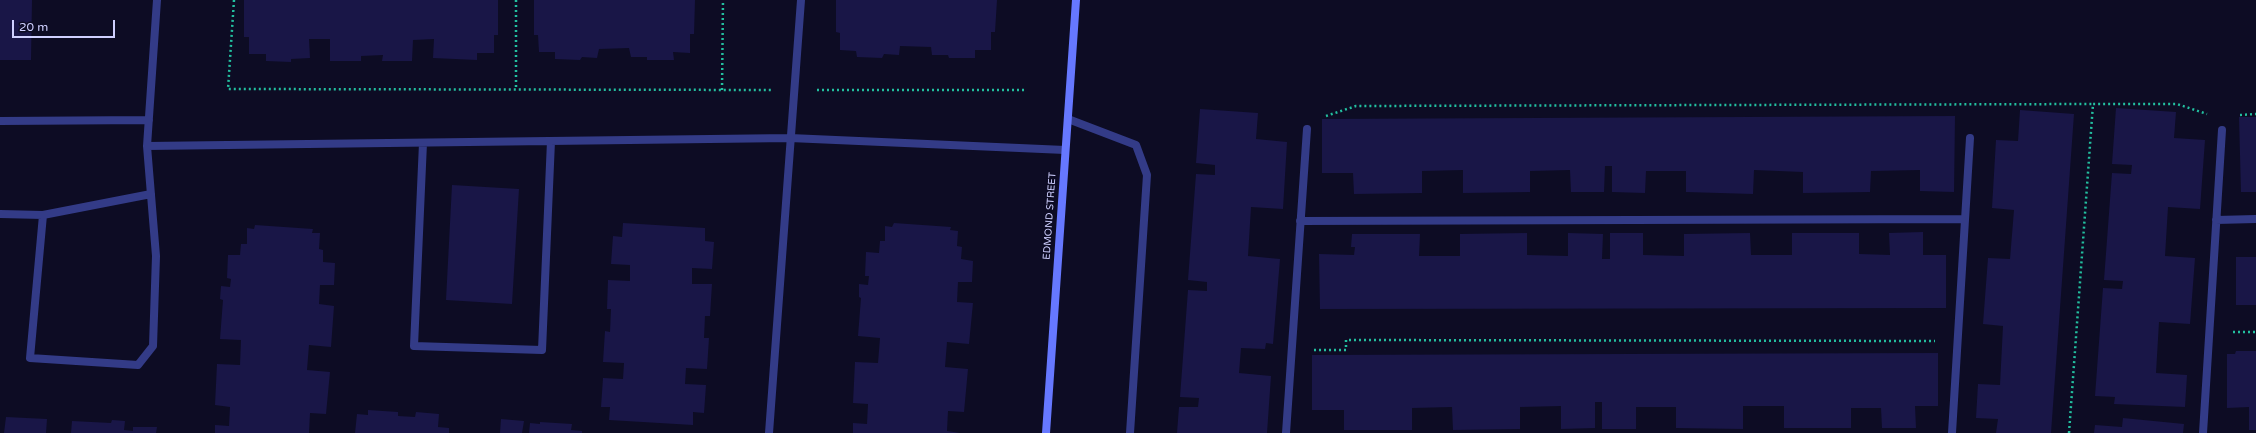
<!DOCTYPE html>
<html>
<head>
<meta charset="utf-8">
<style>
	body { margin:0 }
	#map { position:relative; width:2256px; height:433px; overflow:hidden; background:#0d0c24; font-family:"Varela Round",sans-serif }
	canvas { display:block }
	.scale { position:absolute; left:12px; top:20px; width:103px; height:18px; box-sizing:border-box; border:2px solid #cfd0ff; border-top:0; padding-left:5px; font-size:12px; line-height:14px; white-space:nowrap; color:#cfd0ff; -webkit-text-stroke:3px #0d0c24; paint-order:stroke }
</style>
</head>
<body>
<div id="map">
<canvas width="2256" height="433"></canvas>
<div class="scale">20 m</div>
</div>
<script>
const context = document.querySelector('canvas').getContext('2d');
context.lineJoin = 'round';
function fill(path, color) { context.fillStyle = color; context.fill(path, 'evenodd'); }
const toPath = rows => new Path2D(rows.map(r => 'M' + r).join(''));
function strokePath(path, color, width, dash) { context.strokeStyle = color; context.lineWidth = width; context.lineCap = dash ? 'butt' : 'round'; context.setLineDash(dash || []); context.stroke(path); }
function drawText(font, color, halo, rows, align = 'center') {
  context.font = font + ' "Varela Round",sans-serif'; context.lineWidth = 3; context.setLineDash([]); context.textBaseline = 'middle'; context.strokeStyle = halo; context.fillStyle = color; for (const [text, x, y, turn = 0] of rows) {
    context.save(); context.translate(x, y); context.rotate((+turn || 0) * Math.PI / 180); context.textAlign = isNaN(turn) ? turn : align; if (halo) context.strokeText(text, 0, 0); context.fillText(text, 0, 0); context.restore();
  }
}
const building = toPath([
	[0,0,32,0,31,60,0,60],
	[244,0,498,0,498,35,494,35,494,53,477,53,477,60,433,58,434,39,413,40,412,61,382,61,383,55,361,56,361,61,330,61,330,39,309,39,310,58,291,59,291,62,266,61,266,54,249,54,249,37,244,37],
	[534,0,695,0,694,34,690,34,690,53,673,52,674,60,647,60,647,57,631,57,629,48,599,49,597,58,582,57,580,60,555,59,555,52,539,52,538,35,534,35],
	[836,0,997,0,995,32,991,32,991,50,975,50,975,58,949,58,948,55,932,55,931,47,900,46,899,55,884,54,882,58,857,57,856,51,840,50,840,33,836,32],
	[2116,108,2176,112,2174,138,2205,140,2200,209,2168,207,2165,256,2195,258,2190,324,2159,322,2156,373,2187,375,2185,407,2114,404,2115,397,2095,396,2103,288,2122,289,2123,281,2104,280,2112,173,2131,174,2132,165,2112,164],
	[1200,109,1258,113,1256,139,1287,142,1283,209,1251,207,1248,256,1280,259,1273,344,1266,343,1265,349,1241,348,1239,373,1271,376,1267,433,1177,433,1179,407,1198,407,1199,398,1180,397,1188,290,1207,291,1207,282,1188,280,1196,174,1215,175,1215,165,1196,163],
	[2020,110,2074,114,2051,433,1996,433,1998,419,1976,418,1978,384,2000,385,2003,326,1983,324,1988,258,2010,259,2014,210,1992,208,1996,140,2018,141],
	[1955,116,1954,192,1920,191,1920,170,1871,171,1870,192,1803,193,1803,172,1754,170,1753,194,1686,192,1686,171,1646,171,1645,193,1612,192,1612,166,1605,166,1604,192,1571,192,1570,170,1530,171,1530,192,1463,193,1463,170,1422,171,1422,193,1354,194,1353,173,1322,173,1322,119],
	[2239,117,2256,117,2256,192,2241,192],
	[452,185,519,189,512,304,446,300],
	[623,223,705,228,705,241,714,242,712,269,692,268,692,284,712,284,710,316,705,316,704,338,709,338,707,369,686,368,685,384,706,385,704,413,693,412,693,425,609,420,610,407,601,407,603,378,623,379,624,363,603,362,605,331,610,332,611,309,607,309,608,280,630,281,630,265,611,264,613,236,622,237],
	[894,223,951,227,950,230,958,231,957,246,962,247,961,259,973,261,972,282,958,282,957,302,973,303,969,344,947,342,945,367,968,369,964,412,948,411,947,431,960,433,853,433,853,423,867,424,868,404,853,403,855,362,878,363,880,338,858,336,861,298,859,297,859,284,868,285,869,276,865,276,866,252,879,253,880,241,885,241,885,226,892,227],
	[255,225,313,229,312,233,320,233,319,249,323,250,323,262,335,263,334,285,320,285,319,304,334,306,331,347,309,345,307,370,330,372,326,414,310,413,309,433,215,433,215,425,229,426,230,407,215,405,217,364,240,365,241,340,220,339,223,300,220,299,221,286,230,287,231,279,227,278,228,255,240,255,241,244,247,244,247,228,254,229],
	[1923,232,1923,255,1946,255,1946,308,1320,309,1319,254,1354,255,1355,247,1351,247,1352,234,1420,234,1419,256,1460,256,1460,234,1527,233,1527,255,1568,256,1568,233,1603,234,1602,259,1610,259,1610,233,1643,233,1643,255,1684,256,1684,234,1750,233,1751,255,1792,255,1792,233,1859,233,1859,254,1890,255,1889,233],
	[2236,257,2256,257,2256,305,2236,305],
	[2236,351,2256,351,2256,430,2249,430,2249,407,2227,408,2227,354,2235,354],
	[1938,353,1938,406,1915,406,1916,428,1882,428,1881,408,1851,408,1851,428,1784,428,1784,406,1743,406,1743,429,1676,428,1676,407,1636,407,1636,429,1602,429,1602,402,1595,402,1595,428,1561,429,1561,406,1520,407,1520,429,1453,430,1452,407,1412,408,1412,430,1344,430,1344,410,1312,410,1312,355],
	[368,410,398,412,398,416,415,417,416,412,439,414,438,427,449,428,449,433,355,433,357,414,368,415],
	[6,417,47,419,46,433,4,433],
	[2123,418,2184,424,2183,433,2094,433,2095,425,2122,427],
	[501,419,524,421,522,433,500,433],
	[112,420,125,421,124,430,133,431,133,427,157,427,156,433,71,433,72,421,111,423],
	[540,422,572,424,571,430,582,431,582,433,529,433,530,423,540,424]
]);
const path = toPath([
	[234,0,228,89,772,90],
	[516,0,516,89],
	[722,90,723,0],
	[817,90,1024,90],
	[2240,115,2256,114],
	[1326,116,1356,106,2093,104],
	[2233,332,2256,332],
	[1314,350,1346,350,1346,340,1935,341],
	[2069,433,2093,104,2177,104,2207,114]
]);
const lane = toPath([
	[0,121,149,120],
	[423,143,414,346,542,350,551,141],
	[147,146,157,0],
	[0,214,43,215,30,358,138,365,153,346,156,256,147,146,790,138,1065,150],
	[43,215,151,194],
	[769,433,801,0]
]);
const street = toPath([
	[1068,119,1136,145,1147,175,1130,433],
	[2216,220,2256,219],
	[1300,221,1965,219],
	[1286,433,1307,129],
	[1952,433,1970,138],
	[2203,433,2222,130]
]);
const secondary = toPath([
	[1046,433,1076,0]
]);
const streetNames = [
	["EDMOND STREET",1050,216,-86]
];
fill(building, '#191647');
strokePath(path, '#23bf9f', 2.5, [2, 3]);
strokePath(lane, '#333b87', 8);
strokePath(street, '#333b87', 8);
strokePath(secondary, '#6678ff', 8);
drawText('10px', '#cfd0ff', '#0d0c24', streetNames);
</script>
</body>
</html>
